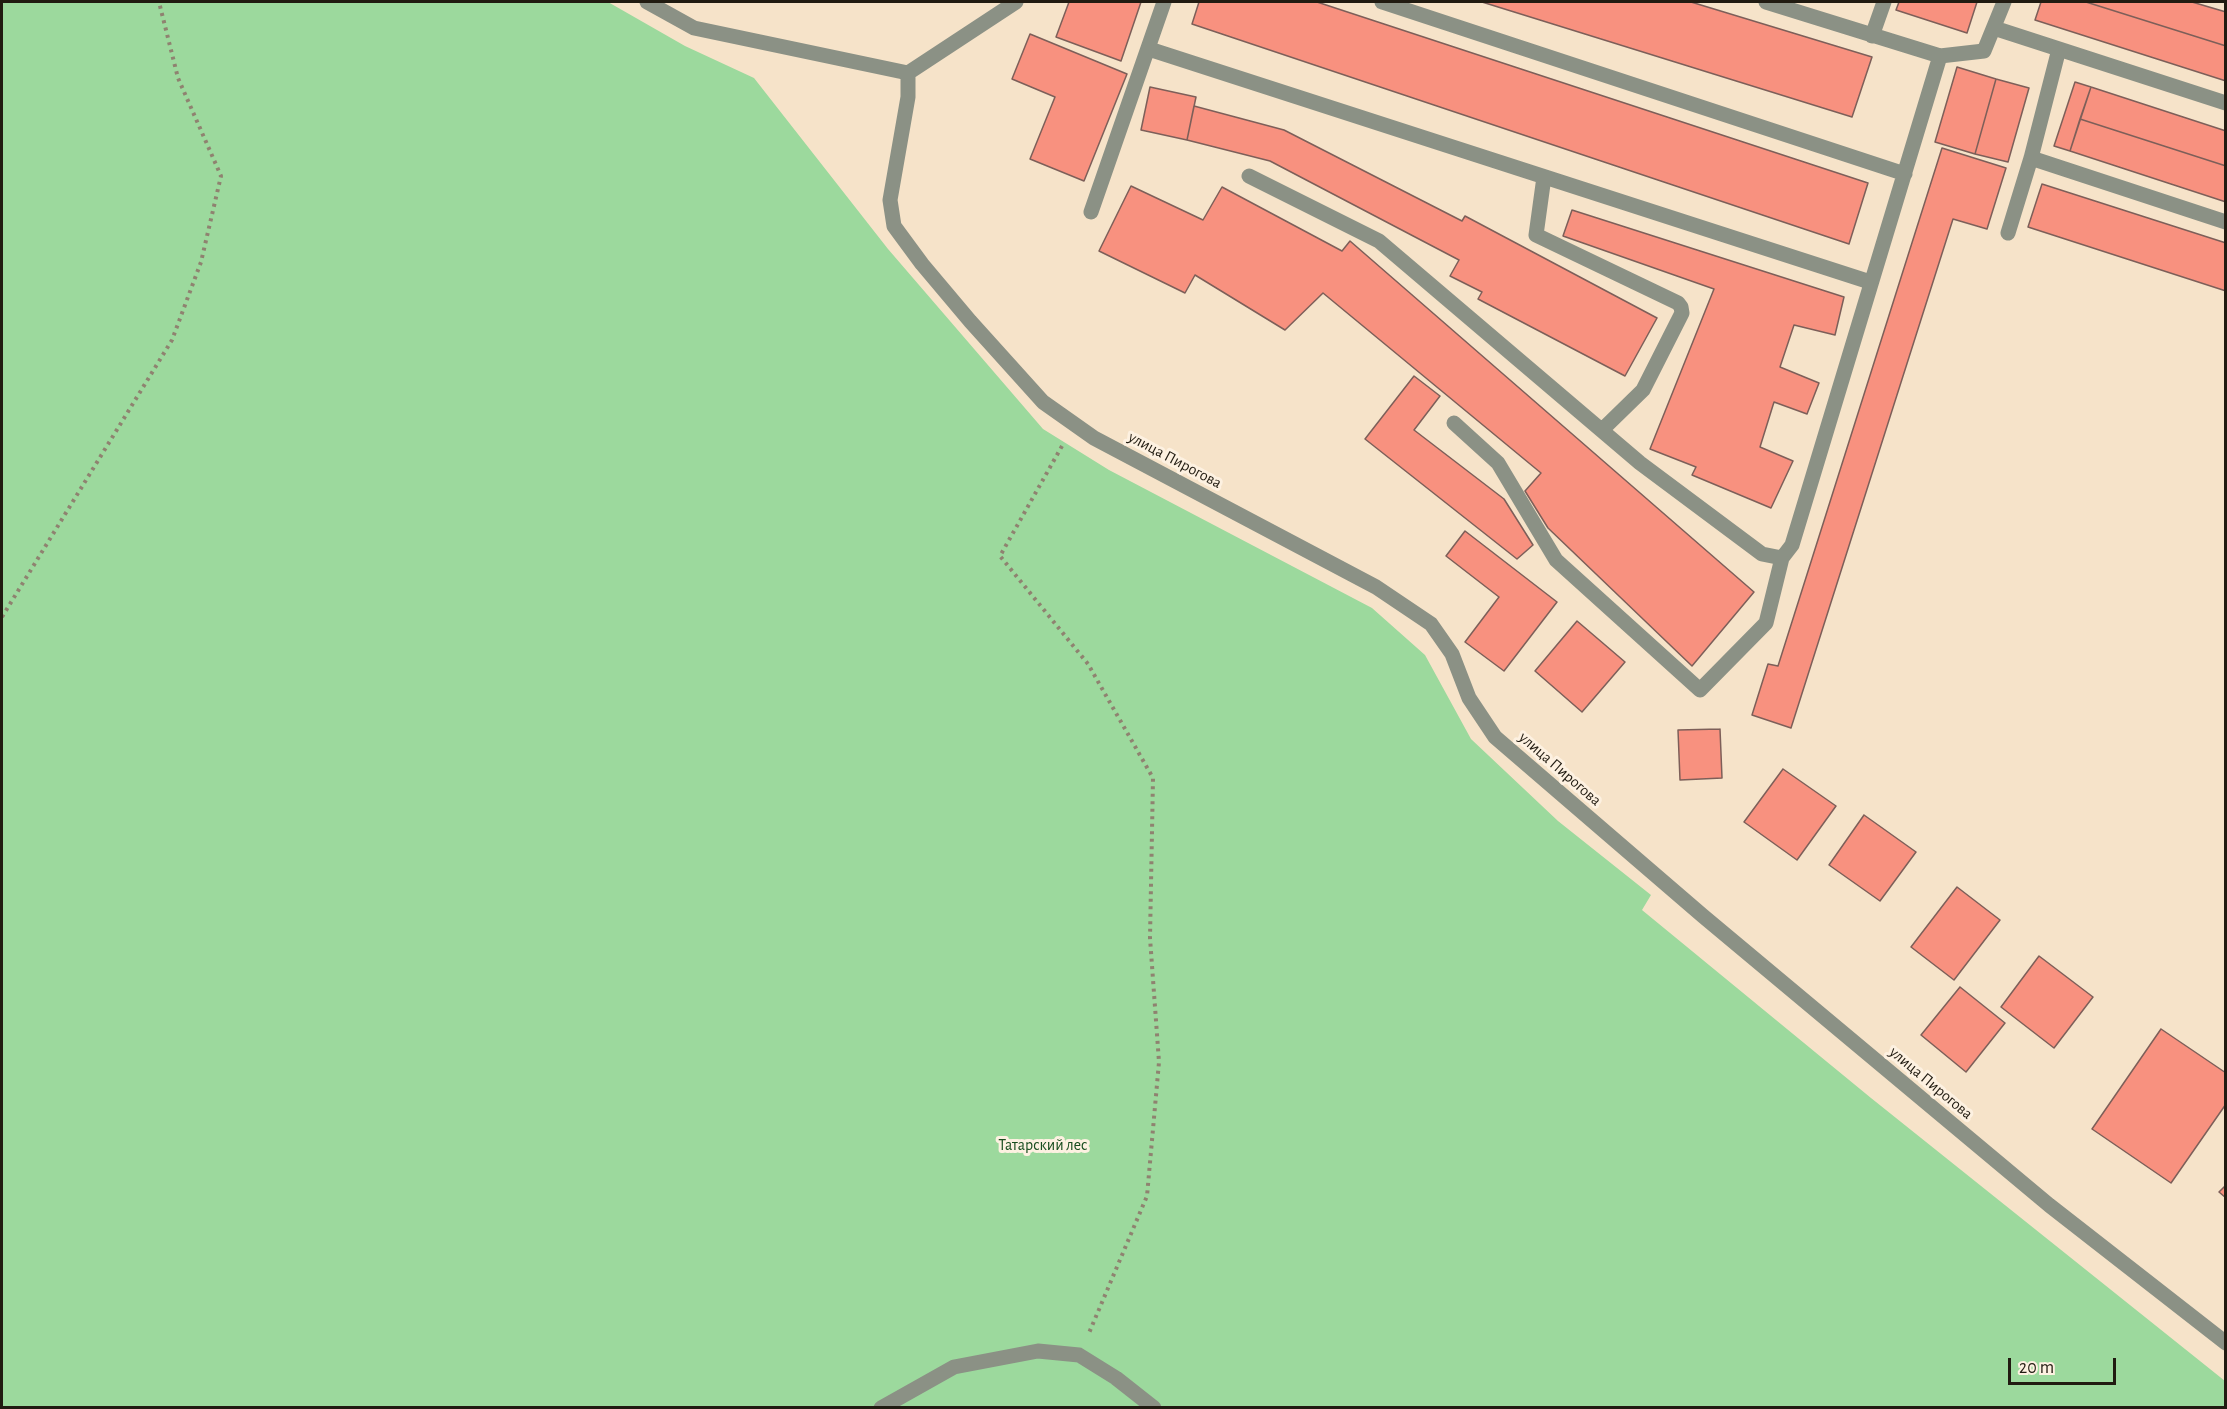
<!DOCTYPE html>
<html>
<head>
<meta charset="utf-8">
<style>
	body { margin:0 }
	#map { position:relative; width:2227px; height:1409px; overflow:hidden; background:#f6e3c9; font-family:"Alegreya Sans",sans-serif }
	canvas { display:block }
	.frame { position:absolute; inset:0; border:3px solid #211b11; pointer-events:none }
	.scale { position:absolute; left:2008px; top:1358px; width:108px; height:27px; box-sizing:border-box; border:3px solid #211b11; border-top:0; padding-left:8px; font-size:18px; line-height:21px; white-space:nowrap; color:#211b11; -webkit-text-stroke:4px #fdf1e1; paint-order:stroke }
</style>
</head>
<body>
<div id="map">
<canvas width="2227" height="1409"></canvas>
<div class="frame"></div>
<div class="scale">20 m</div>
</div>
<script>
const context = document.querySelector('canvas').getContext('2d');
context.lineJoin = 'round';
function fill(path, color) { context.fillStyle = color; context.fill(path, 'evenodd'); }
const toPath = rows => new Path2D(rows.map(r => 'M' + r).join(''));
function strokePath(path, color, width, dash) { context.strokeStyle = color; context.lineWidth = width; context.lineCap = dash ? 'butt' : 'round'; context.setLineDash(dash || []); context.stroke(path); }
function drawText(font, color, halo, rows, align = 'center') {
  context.font = font + ' "Alegreya Sans",sans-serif'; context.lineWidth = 6; context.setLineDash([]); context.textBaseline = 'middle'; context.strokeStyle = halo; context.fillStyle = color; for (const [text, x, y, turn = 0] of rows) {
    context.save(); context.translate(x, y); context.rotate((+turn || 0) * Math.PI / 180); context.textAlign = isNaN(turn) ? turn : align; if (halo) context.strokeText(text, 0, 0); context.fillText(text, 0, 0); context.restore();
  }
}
const green = toPath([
	[2,2,608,2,685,46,754,78,888,249,1043,429,1109,470,1372,608,1425,655,1471,739,1558,821,1651,895,1642,910,1871,1098,2225,1381,2225,1407,2,1407]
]);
const building = toPath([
	[1069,2,1141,2,1121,61,1056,37,1069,2],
	[1199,2,1317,2,1868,183,1849,244,1192,24,1199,2],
	[1482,2,1691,2,1872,57,1852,117,1482,2],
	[1899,2,1977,2,1967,33,1896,10,1899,2],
	[2041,2,2086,2,2226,46,2226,81,2035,20,2041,2],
	[2086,2,2192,2,2226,12,2226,46,2086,2],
	[1030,34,1127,74,1084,181,1030,159,1055,97,1012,79,1030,34],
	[1957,67,1996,79,1975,154,1935,142,1957,67],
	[1996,79,2029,88,2008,162,1975,154,1996,79],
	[2075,82,2091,87,2070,151,2054,146,2075,82],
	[1150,87,1196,97,1187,140,1141,130,1150,87],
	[2091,87,2226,131,2226,166,2080,119,2091,87],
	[1194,106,1284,130,1462,221,1465,216,1657,318,1625,376,1478,299,1482,292,1450,276,1459,260,1270,161,1187,140,1194,106],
	[2080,119,2226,166,2226,202,2070,151,2080,119],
	[1942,148,2006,168,1987,229,1953,219,1791,728,1752,715,1768,664,1778,666,1942,148],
	[2042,184,2226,243,2226,291,2028,227,2042,184],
	[1131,186,1203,220,1222,187,1342,251,1350,241,1754,592,1692,666,1548,528,1525,491,1541,473,1323,293,1285,330,1195,275,1185,293,1099,251,1131,186],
	[1572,210,1844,297,1835,335,1794,325,1780,367,1819,383,1807,414,1774,402,1760,447,1793,461,1771,508,1692,475,1696,467,1650,449,1714,289,1563,236,1572,210],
	[1414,376,1440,396,1414,430,1504,499,1533,545,1517,559,1365,439,1414,376],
	[1465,531,1557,602,1504,671,1465,642,1499,597,1446,556,1465,531],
	[1577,621,1625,662,1582,712,1535,671,1577,621],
	[1720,729,1722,778,1680,780,1678,730,1720,729],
	[1783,769,1836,806,1797,860,1744,822,1783,769],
	[1864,815,1916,852,1880,901,1829,865,1864,815],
	[1957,887,2000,920,1954,980,1911,947,1957,887],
	[2039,956,2093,997,2054,1048,2001,1007,2039,956],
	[1960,987,2005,1023,1966,1072,1921,1035,1960,987],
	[2161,1029,2226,1073,2226,1104,2171,1183,2092,1129,2161,1029],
	[2226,1185,2226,1198,2219,1192,2226,1185]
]);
const path = toPath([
	[1062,446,1000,556,1088,664,1153,778,1150,938,1159,1062,1147,1196,1089,1333],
	[2,617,172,340,201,262,221,176,178,78,159,2]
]);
const lane = toPath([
	[1382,2,1905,174],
	[1766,2,1940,56,1984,51,2004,2],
	[1994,28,2226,103],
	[1872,36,1884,2],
	[1149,49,1870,282],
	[2031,158,2226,222],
	[1249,176,1379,241,1640,463,1762,554,1782,558],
	[1544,177,1536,235,1678,303,1681,307,1682,313,1643,390,1602,430],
	[1091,212,1164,2],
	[2008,233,2031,158,2059,49],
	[1454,423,1498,463,1556,560,1700,690,1766,623,1782,558,1792,545,1940,56]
]);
const street = toPath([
	[647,2,694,28,908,73,1016,2],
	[908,73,908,97,890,200,894,226,922,264,970,321,1043,402,1094,438,1376,587,1431,624,1452,654,1469,698,1495,737,1703,916,2049,1205,2226,1343],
	[881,1408,954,1367,1038,1351,1079,1355,1116,1378,1154,1408]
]);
const streetNames = [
	["улица Пирогова",1175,460,28],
	["улица Пирогова",1560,769,41],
	["улица Пирогова",1931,1083,40]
];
const parkNames = [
	["Татарский лес",1043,1145]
];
fill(green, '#9cd99d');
fill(building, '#f8917f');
strokePath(building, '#7d5f59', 1.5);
strokePath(path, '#8f8270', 4, [3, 4.5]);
strokePath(lane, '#8b9185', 15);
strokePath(street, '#8b9185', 15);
drawText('16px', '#211b11', '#fdf1e1', streetNames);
drawText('16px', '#184d1e', '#fdf1e1', parkNames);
</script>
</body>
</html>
